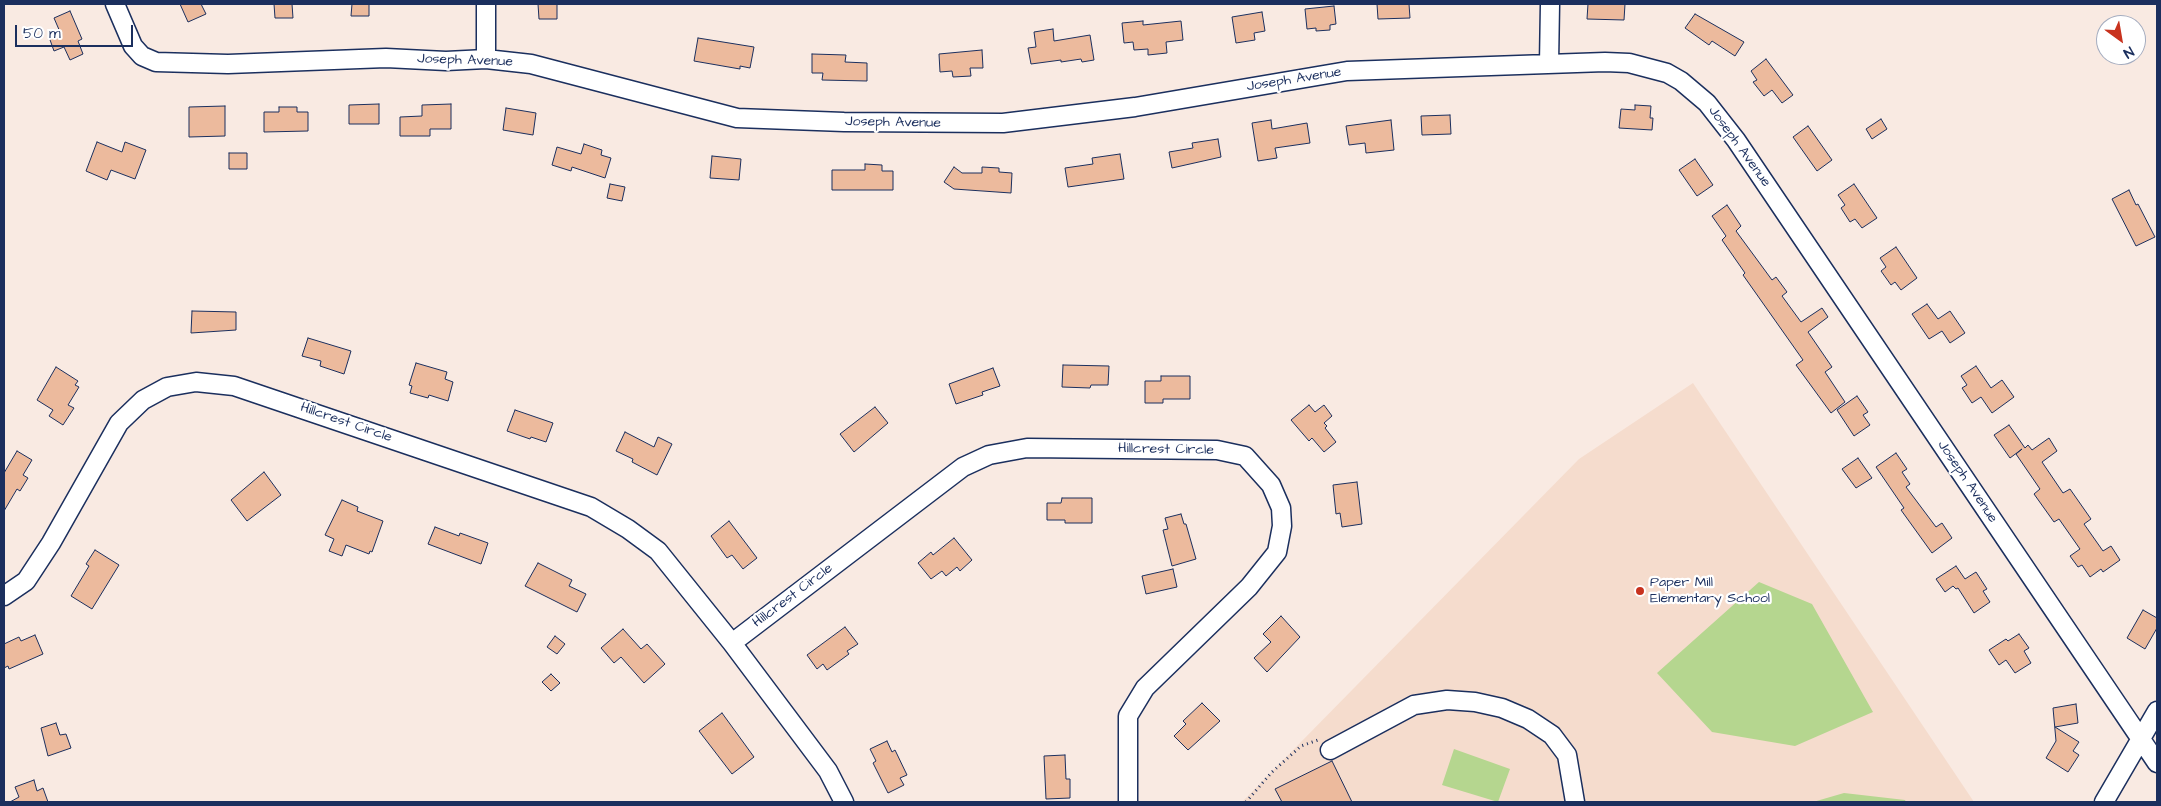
<!DOCTYPE html>
<html>
<head>
<meta charset="utf-8">
<style>
	body { margin:0 }
	#map { position:relative; width:2161px; height:806px; overflow:hidden; background:#f9eae2; font-family:"Architects Daughter",sans-serif }
	canvas { display:block }
	.frame { position:absolute; inset:0; border:5px solid #1b2f5e; pointer-events:none }
	.north { position:absolute; left:2096px; top:15px; width:50px; height:50px; box-sizing:border-box; background:#fff; border:1px solid #a4acbf; border-radius:50%; rotate:148deg; font-size:14px; font-weight:700; line-height:20px; text-align:center; color:#1b2f5e }
	.north::after { content:''; display:block; margin:auto; width:18px; height:22px; background:#c8321e; clip-path:polygon(50% 0,100% 100%,50% 72%,0 100%) }
	.scale { position:absolute; left:15px; top:25px; width:118px; height:22px; box-sizing:border-box; border:2px solid #1b2f5e; border-top:0; padding-left:6px; font-size:15px; line-height:18px; white-space:nowrap; color:#1b2f5e; -webkit-text-stroke:4px #fff; paint-order:stroke }
</style>
</head>
<body>
<div id="map">
<canvas width="2161" height="806"></canvas>
<div class="frame"></div>
<div class="north">N</div>
<div class="scale">50 m</div>
</div>
<script>
const context = document.querySelector('canvas').getContext('2d');
context.lineJoin = 'round';
function fill(path, color) { context.fillStyle = color; context.fill(path, 'evenodd'); }
const toPath = rows => new Path2D(rows.map(r => 'M' + r).join(''));
function strokePath(path, color, width, dash) { context.strokeStyle = color; context.lineWidth = width; context.lineCap = dash ? 'butt' : 'round'; context.setLineDash(dash || []); context.stroke(path); }
function drawText(font, color, halo, rows, align = 'center') {
  context.font = font + ' "Architects Daughter",sans-serif'; context.lineWidth = 4.5; context.setLineDash([]); context.textBaseline = 'middle'; context.strokeStyle = halo; context.fillStyle = color; for (const [text, x, y, turn = 0] of rows) {
    context.save(); context.translate(x, y); context.rotate((+turn || 0) * Math.PI / 180); context.textAlign = isNaN(turn) ? turn : align; if (halo) context.strokeText(text, 0, 0); context.fillText(text, 0, 0); context.restore();
  }
}
const built = toPath([
	[1693,383,1974,802,1242,802,1579,459]
]);
const green = toPath([
	[1759,582,1812,604,1873,712,1795,746,1712,732,1657,673],
	[1454,749,1510,769,1498,802,1442,785],
	[1844,793,1905,800,1906,802,1813,802]
]);
const building = toPath([
	[180,4,201,4,206,14,188,22,180,4],
	[274,4,292,4,293,18,275,18,274,4],
	[352,4,369,4,369,16,351,16,352,4],
	[538,4,557,4,557,19,539,19,538,4],
	[1377,4,1409,4,1410,18,1378,19,1377,4],
	[1588,4,1625,4,1624,20,1587,19,1588,4],
	[1334,6,1336,24,1330,25,1330,30,1316,31,1316,28,1307,29,1305,9,1334,6],
	[70,11,82,39,78,41,83,54,70,60,64,47,54,51,49,37,60,32,54,18,70,11],
	[1262,12,1265,31,1254,33,1255,40,1236,43,1232,17,1262,12],
	[1695,14,1744,42,1735,56,1712,41,1709,45,1685,28,1695,14],
	[1143,21,1143,25,1181,21,1183,40,1166,42,1167,53,1148,55,1148,49,1134,50,1133,42,1124,43,1122,23,1143,21],
	[1053,29,1054,41,1090,35,1094,60,1082,62,1081,59,1061,62,1061,60,1031,64,1028,48,1036,47,1034,32,1053,29],
	[698,38,754,47,750,68,740,66,740,69,694,61,698,38],
	[982,50,983,68,970,68,971,76,953,77,952,71,940,72,939,54,982,50],
	[812,54,846,55,845,62,867,63,867,81,822,80,823,73,812,73,812,54],
	[1766,59,1793,95,1782,103,1772,90,1764,96,1753,82,1757,80,1751,71,1766,59],
	[379,104,379,124,349,124,349,105,379,104],
	[451,104,451,129,430,129,430,136,400,136,400,117,422,116,422,105,451,104],
	[1635,105,1651,106,1650,118,1653,118,1652,130,1619,128,1621,109,1635,110,1635,105],
	[225,106,225,136,189,137,189,107,225,106],
	[279,107,297,107,297,112,308,112,308,131,264,132,264,112,279,112,279,107],
	[506,108,536,113,533,135,503,130,506,108],
	[1450,115,1451,134,1422,135,1421,116,1450,115],
	[1881,119,1887,129,1872,139,1866,129,1881,119],
	[1271,120,1272,129,1307,123,1310,143,1275,148,1277,158,1258,161,1252,123,1271,120],
	[1391,120,1394,150,1366,153,1365,143,1349,145,1346,126,1391,120],
	[1808,126,1832,160,1817,171,1793,137,1808,126],
	[1218,139,1221,157,1172,168,1169,152,1193,148,1192,143,1218,139],
	[97,142,122,152,125,142,146,150,135,179,111,170,107,180,86,171,97,142],
	[584,144,602,150,601,155,611,158,605,178,572,167,571,171,552,165,557,147,581,154,584,144],
	[229,153,247,153,247,169,229,169,229,153],
	[1120,154,1124,179,1068,187,1065,168,1093,164,1092,158,1120,154],
	[712,156,741,159,739,180,710,178,712,156],
	[1695,159,1713,185,1697,196,1679,170,1695,159],
	[865,164,882,165,882,171,893,171,893,190,832,190,832,170,865,170,865,164],
	[954,167,962,173,982,173,982,167,999,168,999,172,1012,173,1011,193,954,189,944,182,954,167],
	[610,184,625,187,622,201,607,198,610,184],
	[1854,184,1877,218,1862,228,1855,219,1850,222,1841,208,1845,205,1838,195,1854,184],
	[2129,190,2136,205,2138,204,2155,237,2136,246,2112,199,2129,190],
	[1727,205,1741,226,1736,231,1772,280,1776,277,1787,292,1782,296,1801,322,1822,308,1828,317,1808,332,1832,367,1825,372,1845,402,1831,413,1796,365,1803,360,1743,275,1745,273,1722,240,1726,236,1712,216,1727,205],
	[1896,247,1917,278,1901,290,1895,282,1891,285,1881,271,1886,267,1880,258,1896,247],
	[1927,304,1938,319,1950,311,1965,333,1950,343,1942,331,1929,339,1912,314,1927,304],
	[192,311,236,312,236,330,191,333,192,311],
	[308,338,351,351,344,374,320,366,321,361,302,356,308,338],
	[416,363,447,372,445,379,453,382,448,401,429,395,428,398,410,393,412,386,409,385,416,363],
	[1063,365,1109,366,1108,385,1091,385,1090,388,1062,387,1063,365],
	[1976,366,1991,388,2002,380,2014,397,1992,413,1981,397,1972,403,1962,388,1967,385,1961,376,1976,366],
	[56,367,78,381,75,385,79,387,68,405,74,408,63,425,49,416,53,410,37,400,56,367],
	[993,368,1000,386,982,392,983,395,956,404,949,384,993,368],
	[1161,376,1190,376,1190,399,1163,399,1163,403,1145,403,1145,381,1161,381,1161,376],
	[1857,396,1868,412,1863,415,1870,425,1854,436,1837,410,1857,396],
	[1309,405,1315,412,1324,405,1332,416,1324,423,1327,426,1325,428,1336,442,1324,452,1312,438,1309,441,1291,420,1309,405],
	[875,407,888,423,854,452,840,434,875,407],
	[515,410,553,423,546,442,531,437,530,439,507,431,515,410],
	[2009,425,2025,448,2028,445,2032,450,2049,438,2057,451,2042,462,2063,493,2070,489,2091,519,2084,524,2103,551,2111,546,2120,560,2103,572,2101,569,2090,577,2082,565,2078,567,2070,556,2080,549,2059,519,2054,522,2034,494,2040,489,2016,454,2022,449,2010,458,1994,435,2009,425],
	[625,432,654,447,658,437,672,444,657,475,632,462,633,459,616,451,625,432],
	[17,451,32,460,23,475,28,478,20,491,17,489,4,511,4,473,17,451],
	[1896,453,1907,469,1902,472,1910,484,1906,487,1936,527,1942,523,1952,538,1932,553,1901,510,1904,508,1876,467,1896,453],
	[1858,458,1872,478,1856,488,1842,469,1858,458],
	[264,472,281,495,247,521,231,500,264,472],
	[1357,482,1362,524,1342,527,1340,513,1336,514,1333,485,1357,482],
	[1062,498,1092,498,1092,523,1065,523,1065,520,1047,520,1047,503,1061,503,1062,498],
	[342,500,358,507,357,511,383,521,372,552,370,551,369,554,346,545,342,556,329,551,334,539,325,535,342,500],
	[1181,514,1184,524,1186,524,1196,559,1172,566,1163,530,1168,529,1165,518,1181,514],
	[729,521,757,558,743,569,732,555,727,558,711,536,729,521],
	[435,527,459,536,460,533,488,543,481,564,428,544,435,527],
	[954,538,972,560,960,571,957,567,946,576,942,571,931,579,918,563,931,552,933,555,954,538],
	[95,550,119,565,92,609,71,596,89,566,86,564,95,550],
	[538,563,572,580,569,586,586,594,577,612,525,586,538,563],
	[1956,566,1965,579,1976,572,1987,589,1983,591,1990,602,1974,613,1958,588,1956,589,1953,586,1945,592,1936,579,1956,566],
	[1173,569,1177,587,1146,594,1142,576,1173,569],
	[2143,610,2157,618,2157,628,2145,649,2127,638,2143,610],
	[1281,616,1300,637,1267,672,1254,658,1271,642,1263,634,1281,616],
	[845,627,858,644,847,651,849,654,827,670,823,664,817,669,807,655,845,627],
	[623,629,641,649,647,644,665,664,644,683,621,657,614,663,601,648,623,629],
	[2019,634,2029,648,2024,651,2031,663,2015,673,2006,660,1999,665,1989,650,2006,639,2008,641,2019,634],
	[35,635,43,654,9,669,8,666,4,668,4,644,19,637,21,641,35,635],
	[555,636,565,644,557,654,547,647,555,636],
	[551,674,560,683,551,691,542,682,551,674],
	[1202,703,1220,721,1188,750,1174,736,1186,724,1183,721,1202,703],
	[2076,704,2078,723,2055,727,2079,742,2073,751,2079,755,2068,772,2046,758,2056,741,2053,708,2076,704],
	[722,713,754,757,732,774,699,731,722,713],
	[56,723,60,735,66,734,71,748,48,756,41,728,56,723],
	[887,741,892,752,895,750,907,775,900,778,904,785,888,793,873,763,876,761,870,749,887,741],
	[1065,755,1066,779,1070,779,1070,798,1046,799,1044,756,1065,755],
	[1332,761,1352,802,1282,802,1275,789,1332,761],
	[34,780,37,791,43,788,48,802,10,802,19,797,15,787,34,780]
]);
const path = toPath([
	[1246,802,1272,772,1301,746,1318,740]
]);
const minor = toPath([
	[115,4,133,46,142,56,156,62,228,64,386,58,446,61,486,59,531,64,737,118,844,122,1003,123,1135,107,1347,71,1605,62,1629,63,1667,73,1681,81,1707,103,1736,140,2157,763],
	[486,4,486,59],
	[1549,64,1550,4],
	[4,596,26,581,51,543,119,423,143,400,167,387,196,382,234,386,591,507,628,529,658,551,732,643,828,771,844,802],
	[732,643,963,467,989,455,1027,448,1217,450,1245,456,1271,485,1281,508,1282,526,1277,552,1249,587,1145,688,1128,716,1128,802],
	[1330,750,1414,705,1447,700,1475,702,1502,708,1528,719,1552,735,1567,755,1575,802],
	[2104,802,2157,711]
]);
const markers = [
	[1640,591,5,"#c8321e"]
];
const streetNames = [
	["Joseph Avenue",465,61,2],
	["Joseph Avenue",1294,80,-9],
	["Joseph Avenue",893,123,1],
	["Joseph Avenue",1739,147,54],
	["Hillcrest Circle",346,423,19],
	["Hillcrest Circle",1166,450,1],
	["Joseph Avenue",1967,482,56],
	["Hillcrest Circle",793,596,-37]
];
const poiNames = [
	["Paper Mill",1650,583],
	["Elementary School",1650,599]
];
fill(built, '#f5dccd');
fill(green, '#b5d68f');
fill(building, '#ecba9d');
strokePath(building, '#1b2f5e', 1);
strokePath(minor, '#1b2f5e', 21);
strokePath(path, '#1b2f5e', 3, [1, 4]);
strokePath(minor, '#fff', 18);
for (const [x, y, r, color] of markers) { const dot = new Path2D(); dot.arc(x, y, r, 0, 2 * Math.PI); context.fillStyle = color; context.fill(dot); strokePath(dot, '#fff', 2); }
drawText('14px', '#1b2f5e', '#fff', streetNames);
drawText('14px', '#1b2f5e', '#fff', poiNames, 'left');
</script>
</body>
</html>
